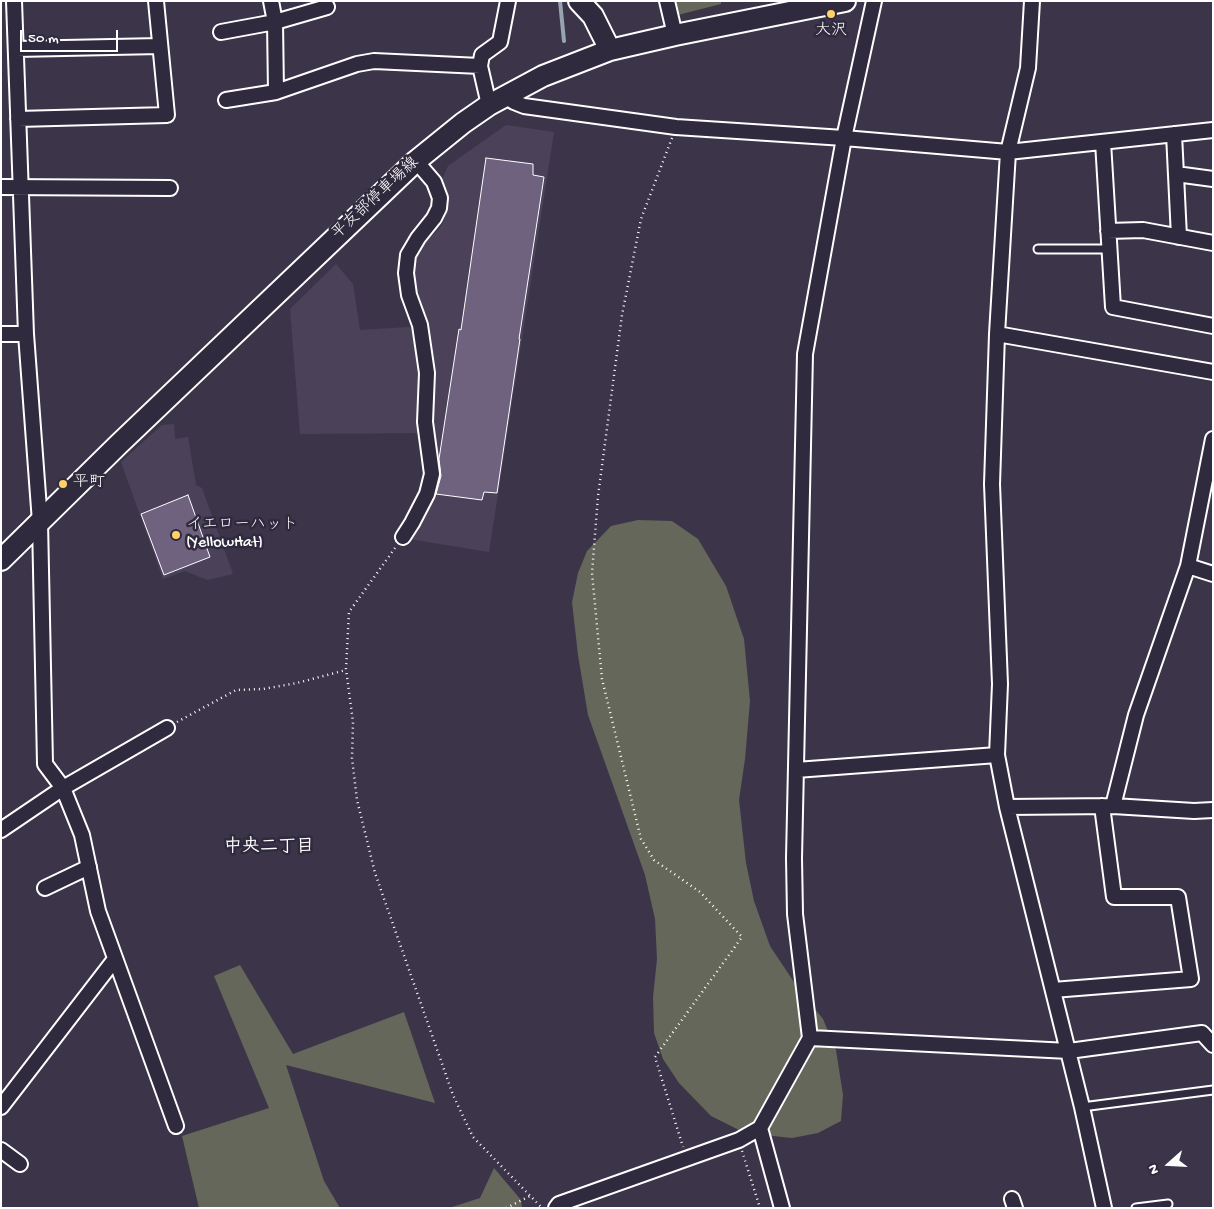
<!DOCTYPE html>
<html>
<head>
<meta charset="utf-8">
<style>
	body { margin:0 }
	#map { position:relative; width:1214px; height:1209px; overflow:hidden; background:#3c354a; font-family:"Gochi Hand",sans-serif }
	canvas { display:block }
	.frame { position:absolute; inset:0; border:2px solid #fff; pointer-events:none }
	.north { position:absolute; left:1144px; top:1139px; width:50px; height:50px; -webkit-text-stroke:4px #2f2a3d; paint-order:stroke; rotate:251deg; font-size:14px; font-weight:700; line-height:20px; text-align:center; color:#fff }
	.north::after { content:''; display:block; margin:auto; width:18px; height:22px; background:#fff; clip-path:polygon(50% 0,100% 100%,50% 72%,0 100%) }
	.scale { position:absolute; left:20px; top:30px; width:98px; height:22px; box-sizing:border-box; border:2px solid #fff; border-top:0; padding-left:6px; font-size:15px; line-height:18px; white-space:nowrap; color:#fff; -webkit-text-stroke:4px #2f2a3d; paint-order:stroke }
</style>
</head>
<body>
<div id="map">
<canvas width="1214" height="1209"></canvas>
<div class="frame"></div>
<div class="north">N</div>
<div class="scale">50 m</div>
</div>
<script>
const context = document.querySelector('canvas').getContext('2d');
context.lineJoin = 'round';
function fill(path, color) { context.fillStyle = color; context.fill(path, 'evenodd'); }
const toPath = rows => new Path2D(rows.map(r => 'M' + r).join(''));
function strokePath(path, color, width, dash) { context.strokeStyle = color; context.lineWidth = width; context.lineCap = dash ? 'butt' : 'round'; context.setLineDash(dash || []); context.stroke(path); }
function drawText(font, color, halo, rows, align = 'center') {
  context.font = font + ' "Gochi Hand","Klee One",sans-serif'; context.lineWidth = 5; context.setLineDash([]); context.textBaseline = 'middle'; context.strokeStyle = halo; context.fillStyle = color; for (const [text, x, y, turn = 0] of rows) {
    context.save(); context.translate(x, y); context.rotate((+turn || 0) * Math.PI / 180); context.textAlign = isNaN(turn) ? turn : align; if (halo) context.strokeText(text, 0, 0); context.fillText(text, 0, 0); context.restore();
  }
}
const built = toPath([
	[506,125,554,132,489,552,409,539,431,497,432,433,300,434,290,309,336,264,353,284,360,330,426,326,416,288,414,274,416,253,442,225,446,215,449,204,448,192,442,180,448,166],
	[174,424,175,439,188,437,196,485,202,488,233,574,207,580,185,571,163,579,121,462,162,425]
]);
const green = toPath([
	[659,1,721,1,721,4,662,19],
	[638,520,672,521,698,539,726,586,744,639,750,701,745,759,739,800,746,863,754,901,770,946,798,988,823,1019,836,1050,843,1095,841,1121,818,1133,792,1138,745,1133,711,1116,679,1083,663,1059,654,1033,653,997,657,959,655,919,645,875,588,715,578,655,572,602,578,573,587,551,611,526],
	[240,965,293,1054,404,1012,435,1103,286,1065,324,1181,340,1208,199,1208,182,1136,269,1108,214,976],
	[494,1168,521,1200,522,1208,449,1208,480,1198]
]);
const stream = toPath([
	[560,1,564,41]
]);
const building = toPath([
	[486,158,533,164,533,175,544,177,519,339,520,339,497,493,484,492,482,500,436,494,441,476,439,459,459,329,461,330,486,158],
	[188,495,210,557,164,575,141,514,188,495]
]);
const path = toPath([
	[672,138,641,219,622,315,598,496,592,573,602,679,641,839,654,860,700,892,742,937,655,1057,683,1147],
	[395,548,349,612,346,669,353,722,352,758,357,800,375,873,453,1095,473,1137,542,1208],
	[177,722,236,690,263,689,297,683,346,670],
	[742,1151,760,1208],
	[506,1208,530,1196]
]);
const lane = toPath([
	[1038,249,1109,249],
	[1082,1107,1213,1090],
	[1136,1208,1168,1204]
]);
const street = toPath([
	[14,1,26,334,40,522,45,764,63,788,82,835,98,911,176,1126],
	[271,1,275,22,276,92],
	[667,1,675,35],
	[1032,1,1028,68,1008,152,997,334,992,484,1000,684,997,755,1007,807,1082,1107,1104,1208],
	[221,32,275,22,327,7],
	[16,49,160,46],
	[480,66,482,55,500,42,508,1],
	[505,96,514,102,524,106,676,127,844,138,1008,152,1213,130],
	[226,100,276,92,357,64,374,61,480,66,489,105],
	[18,119,167,115,156,1],
	[1174,134,1179,237],
	[1103,142,1113,307,1213,326],
	[1176,174,1213,179],
	[1,187,170,188],
	[1108,231,1143,230,1213,243],
	[1,334,26,334],
	[997,334,1213,372],
	[403,537,412,523,427,494,432,474,425,422,427,373,420,325,409,295,406,273,408,255,418,238,434,218,439,208,440,198,434,182,416,161],
	[1188,566,1213,574],
	[796,770,997,755],
	[1113,806,1194,811,1213,810],
	[1007,807,1113,806,1136,715,1188,566,1213,439],
	[1,830,63,788,167,728],
	[45,888,89,867],
	[1053,990,1191,979,1178,897,1114,897,1102,806],
	[810,1038,1069,1051,1202,1033,1213,1045],
	[1,1107,115,959],
	[760,1128,782,1208],
	[1,1150,20,1164],
	[1012,1199,1015,1208],
	[556,1208,559,1204,739,1140,760,1128,810,1038,795,914,794,858,805,354,844,138,874,1]
]);
const secondary = toPath([
	[579,1,593,16,610,50],
	[1,560,119,444,416,161,463,123,489,105,543,76,610,50,675,35,845,1]
]);
const markers = [
	[831,14,5,"#ffd166"],
	[63,484,5,"#ffd166"],
	[176,535,5,"#ffd166"]
];
const poiNames = [
	["大沢",831,32,"center"],
	["平町",73,484],
	["イエローハット",186,526],
	["(YellowHat)",186,544]
];
const streetNames = [
	["平友部停車場線",376,199,-43]
];
const neighbourhoodNames = [
	["中央二丁目",269,848]
];
fill(built, '#4b425a');
fill(green, '#646759');
strokePath(stream, '#97a4b0', 4);
fill(building, '#6e627f');
strokePath(building, '#fff', 1);
strokePath(lane, '#fff', 11);
strokePath(street, '#fff', 18);
strokePath(secondary, '#fff', 24);
strokePath(path, '#fff', 2.5, [1, 4]);
strokePath(lane, '#2f2a3d', 7);
strokePath(street, '#2f2a3d', 14);
strokePath(secondary, '#2f2a3d', 20);
for (const [x, y, r, color] of markers) { const dot = new Path2D(); dot.arc(x, y, r, 0, 2 * Math.PI); context.fillStyle = color; context.fill(dot); strokePath(dot, '#2f2a3d', 2); }
drawText('16px', '#fff', '#2f2a3d', poiNames, 'left');
drawText('16px', '#fff', '#2f2a3d', streetNames);
drawText('bold 18px', '#fff', '#2f2a3d', neighbourhoodNames);
</script>
</body>
</html>
